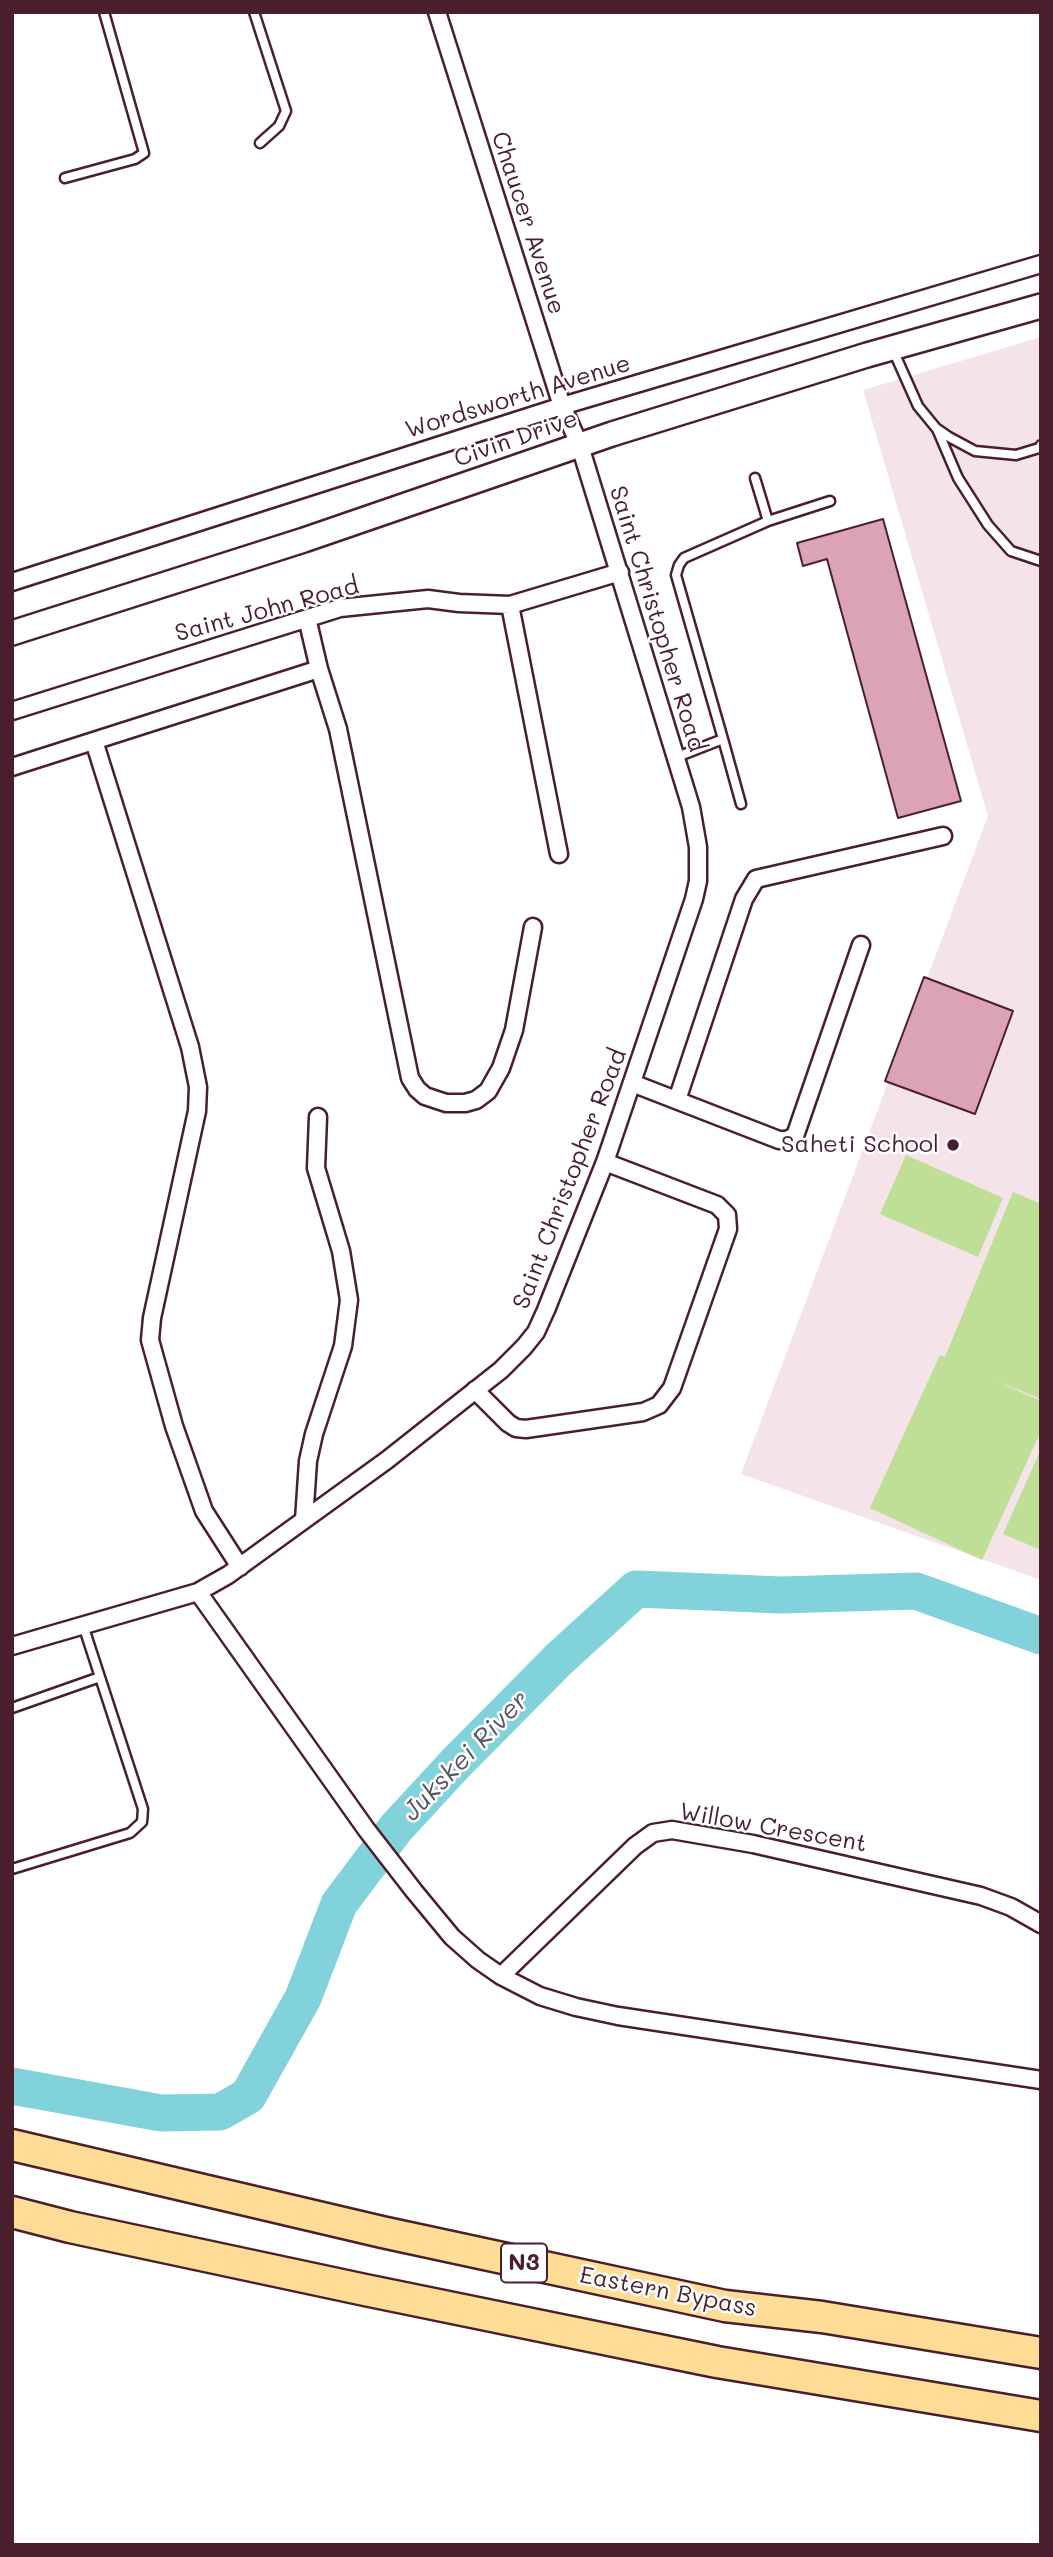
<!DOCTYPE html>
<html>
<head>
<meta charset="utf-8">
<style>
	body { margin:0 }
	#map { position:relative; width:1053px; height:2557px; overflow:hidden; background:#fff; font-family:Mali,sans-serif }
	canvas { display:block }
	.frame { position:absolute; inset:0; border:14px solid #4a1f2b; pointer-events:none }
</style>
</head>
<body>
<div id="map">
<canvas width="1053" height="2557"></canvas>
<div class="frame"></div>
</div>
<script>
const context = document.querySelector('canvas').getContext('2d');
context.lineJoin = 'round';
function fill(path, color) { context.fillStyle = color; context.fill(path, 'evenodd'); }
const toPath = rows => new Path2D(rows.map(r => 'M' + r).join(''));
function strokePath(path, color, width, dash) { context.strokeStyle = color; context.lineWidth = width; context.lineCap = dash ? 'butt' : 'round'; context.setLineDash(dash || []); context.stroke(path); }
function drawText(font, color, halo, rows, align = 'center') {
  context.font = font + ' Mali,sans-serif'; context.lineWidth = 5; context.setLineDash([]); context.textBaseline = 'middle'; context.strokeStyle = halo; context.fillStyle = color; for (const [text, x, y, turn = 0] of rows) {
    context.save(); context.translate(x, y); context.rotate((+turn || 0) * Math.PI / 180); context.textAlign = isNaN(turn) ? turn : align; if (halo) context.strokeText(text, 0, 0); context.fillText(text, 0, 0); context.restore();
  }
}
const built = toPath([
	[1041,337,1041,1580,741,1474,988,816,863,390]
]);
const green = toPath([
	[906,1155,1003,1198,978,1257,880,1214],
	[1013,1192,1041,1204,1041,1399,992,1379,1041,1401,1041,1431,982,1560,870,1508,940,1355,945,1357],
	[1041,1449,1041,1550,1003,1534]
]);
const river = toPath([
	[12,2086,161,2113,220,2112,248,2096,303,1998,339,1904,396,1828,456,1763,559,1659,636,1589,781,1595,916,1591,1041,1636]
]);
const building = toPath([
	[883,519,961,801,898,818,827,559,803,566,797,543,883,519],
	[924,977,1013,1011,975,1114,885,1081,924,977]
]);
const lane = toPath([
	[254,12,286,111,279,126,260,143],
	[65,178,135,159,144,153,104,12],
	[893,350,918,406,936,428,949,437,975,451,1016,455,1039,448,1041,445],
	[937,429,958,478,988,525,1011,551,1041,561],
	[755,478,768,521],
	[723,739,741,804],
	[677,757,723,739,676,575,679,565,684,558,768,521,830,501],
	[12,1708,100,1677],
	[12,1869,130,1833,142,1822,143,1809,83,1625]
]);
const street = toPath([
	[12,582,562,406,1041,264],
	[510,605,559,854],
	[307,618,319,669],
	[12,711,340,608,428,599,459,603,510,605,620,572],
	[94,741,190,1047,198,1087,197,1111,152,1318,150,1340,174,1426,204,1511,240,1567],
	[12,767,319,669,338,729,410,1078,417,1089,425,1096,446,1103,465,1103,476,1100,488,1091,501,1068,514,1030,533,927],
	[632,1083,779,1140,787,1140,795,1136,861,945],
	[677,1100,744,899,756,879,943,836],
	[475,1390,508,1423,516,1428,526,1429,643,1412,659,1405,672,1388,728,1229,727,1215,717,1205,605,1162],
	[304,1520,308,1461,314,1434,343,1346,349,1300,341,1251,316,1168,318,1117],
	[198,1592,366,1829,414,1891,452,1937,478,1960,501,1976,540,1996,576,2007,618,2016,1041,2080],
	[12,1646,198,1592,228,1575,387,1460,501,1370,524,1347,536,1332,546,1310,605,1162,694,899,698,881,698,847,691,807,580,446,562,406,437,12],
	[501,1976,635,1846,653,1833,672,1830,753,1844,981,1896,1011,1907,1041,1924]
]);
const secondary = toPath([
	[12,633,304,540,612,434,867,355,1041,306]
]);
const highway = toPath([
	[12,2145,382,2232,725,2306,822,2317,1041,2353],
	[12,2212,70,2227,365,2290,717,2362,1041,2416]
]);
const markers = [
	[953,1145,7,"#4a1f2b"]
];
const shields = [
	[524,2263,46]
];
const shieldNames = [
	["N3",524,2263]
];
const streetNames = [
	["Chaucer Avenue",528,223,72],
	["Wordsworth Avenue",518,397,-17],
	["Civin Drive",516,439,-19],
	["Saint John Road",267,610,-15],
	["Saint Christopher Road",657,619,73],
	["Saint Christopher Road",570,1179,-69],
	["Willow Crescent",773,1828,10],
	["Eastern Bypass",668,2292,11]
];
const poiNames = [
	["Saheti School",939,1145]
];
const waterNames = [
	["Jukskei River",466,1756,-46]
];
fill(built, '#f4e3e8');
fill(green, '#bfde96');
strokePath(river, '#81d2db', 37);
fill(building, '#dca3b4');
strokePath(building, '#4a1f2b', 2);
strokePath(lane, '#4a1f2b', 13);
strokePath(street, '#4a1f2b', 21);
strokePath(secondary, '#4a1f2b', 28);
strokePath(highway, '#4a1f2b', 35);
strokePath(lane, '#fff', 8);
strokePath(street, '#fff', 16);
strokePath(secondary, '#fff', 23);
strokePath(highway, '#ffdd96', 30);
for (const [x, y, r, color] of markers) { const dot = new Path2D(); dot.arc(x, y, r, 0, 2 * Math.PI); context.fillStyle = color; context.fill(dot); strokePath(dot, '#fff', 2.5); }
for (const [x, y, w] of shields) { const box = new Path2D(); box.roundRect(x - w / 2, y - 19.5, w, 39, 5); context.fillStyle = '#fff'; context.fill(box); strokePath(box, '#4a1f2b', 2); }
drawText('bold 23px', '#4a1f2b', null, shieldNames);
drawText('24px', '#4a1f2b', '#fff', streetNames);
drawText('24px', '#4a1f2b', '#fff', poiNames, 'right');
drawText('italic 26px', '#5a5560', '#fff', waterNames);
</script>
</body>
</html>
